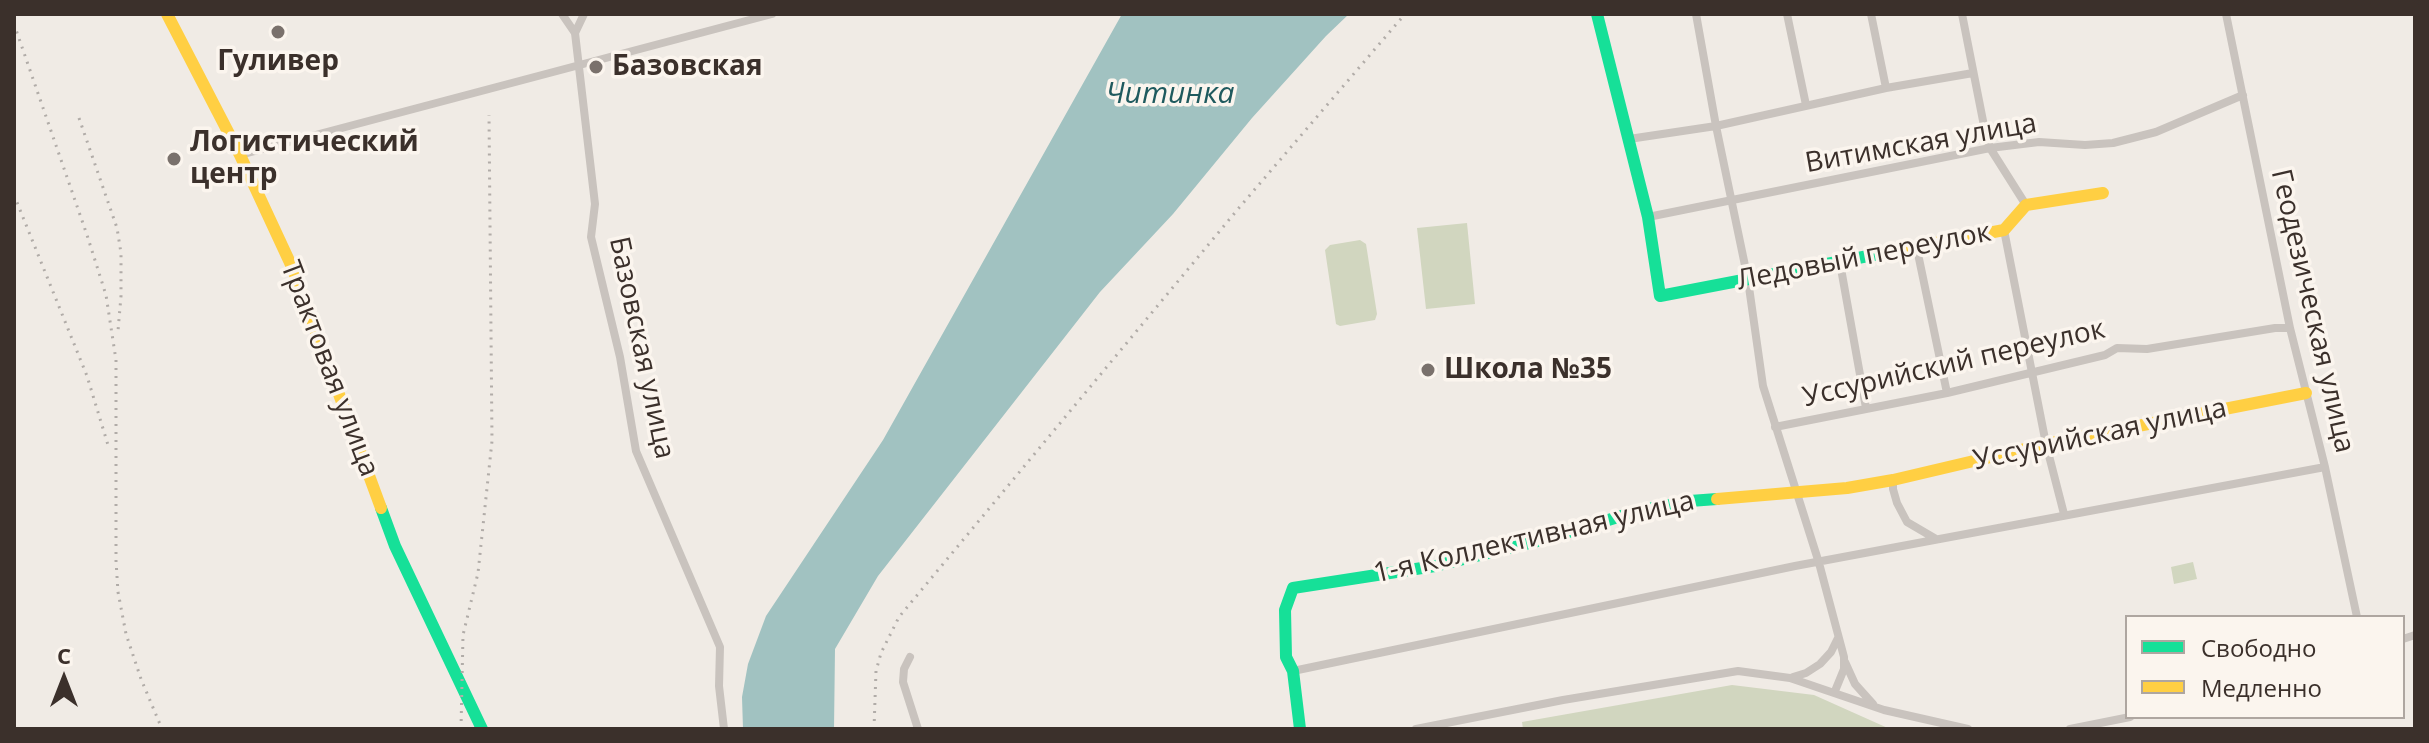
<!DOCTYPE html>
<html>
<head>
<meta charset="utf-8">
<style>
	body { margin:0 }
	#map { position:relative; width:2429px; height:743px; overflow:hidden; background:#f0ebe5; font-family:"Open Sans",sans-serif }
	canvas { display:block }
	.frame { position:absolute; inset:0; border:16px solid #3b302b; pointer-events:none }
	.legend { position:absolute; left:2125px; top:615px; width:280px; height:104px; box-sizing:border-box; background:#fbf5ee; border:2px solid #aea6a0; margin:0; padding:10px 14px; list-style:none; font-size:24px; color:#3b302b }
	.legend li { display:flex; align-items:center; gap:16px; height:40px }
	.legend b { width:40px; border:2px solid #aea6a0 }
	.north { position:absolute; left:24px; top:639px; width:80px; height:80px; -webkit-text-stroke:6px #fbf5ee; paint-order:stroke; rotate:0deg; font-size:22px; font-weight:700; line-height:32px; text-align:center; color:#3b302b }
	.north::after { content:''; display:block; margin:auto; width:28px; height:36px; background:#3b302b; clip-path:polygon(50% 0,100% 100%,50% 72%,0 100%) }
</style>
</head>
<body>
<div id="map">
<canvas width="2429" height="743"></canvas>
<div class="frame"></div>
<ul class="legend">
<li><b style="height:10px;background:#16e098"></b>Свободно</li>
<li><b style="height:10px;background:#ffcf43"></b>Медленно</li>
</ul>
<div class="north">С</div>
</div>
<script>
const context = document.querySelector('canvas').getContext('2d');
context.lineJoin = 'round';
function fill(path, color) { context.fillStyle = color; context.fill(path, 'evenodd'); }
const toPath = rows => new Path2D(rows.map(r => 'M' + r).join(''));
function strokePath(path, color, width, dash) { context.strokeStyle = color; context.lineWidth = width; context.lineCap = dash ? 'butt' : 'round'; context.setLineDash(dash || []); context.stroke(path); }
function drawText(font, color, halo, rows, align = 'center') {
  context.font = font + ' "Open Sans",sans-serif'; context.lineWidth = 7; context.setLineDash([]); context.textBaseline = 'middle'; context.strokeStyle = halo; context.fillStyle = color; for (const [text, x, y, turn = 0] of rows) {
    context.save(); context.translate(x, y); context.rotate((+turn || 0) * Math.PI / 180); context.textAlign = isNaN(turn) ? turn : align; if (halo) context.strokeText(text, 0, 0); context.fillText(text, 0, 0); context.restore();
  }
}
const green = toPath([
	[1467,223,1475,304,1426,309,1417,228],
	[1360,240,1366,244,1377,314,1375,320,1340,326,1336,324,1325,250,1330,245],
	[2193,562,2197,579,2174,584,2171,567],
	[1732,685,1814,695,1890,729,1523,729,1522,722]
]);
const water = toPath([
	[1122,14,1349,14,1326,36,1252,118,1173,214,1100,292,878,576,835,649,834,729,743,729,742,697,748,664,766,616,883,440]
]);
const street = toPath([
	[562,14,575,33,595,204,591,237,620,357,636,451,720,647,719,686,724,729],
	[1696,14,1716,126,1748,280,1763,386,1819,563,1844,657,1844,669,1835,691],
	[1787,14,1806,105],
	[1871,14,1886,88],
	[1962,14,1986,136,1990,148,2026,205],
	[2226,14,2290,328,2325,467,2357,617],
	[575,33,584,14],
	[1629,139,1716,126,1886,88,1973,73],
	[240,155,772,14],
	[1648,217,1990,148,2039,142,2085,145,2113,143,2156,132,2243,95],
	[2004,230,2046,444,2064,514],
	[1917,249,1947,393],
	[1840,263,1866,408],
	[1775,427,1947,393,2105,355,2117,348,2147,349,2275,328,2290,328],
	[1893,480,1893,489,1897,503,1907,522,1936,539],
	[2403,639,2415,635],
	[910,657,904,669,903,682,918,729],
	[1845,662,1855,684,1873,704],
	[1293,671,1795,566,2325,467],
	[1793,677,1806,673,1820,664,1831,652,1838,638],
	[1416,729,1563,700,1738,671,1790,678,1884,710,1968,729],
	[2070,729,2130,717]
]);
const fast = toPath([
	[1597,14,1648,217,1660,296,1889,252],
	[381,508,395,546,482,729],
	[1300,729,1293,671,1286,657,1285,610,1293,588,1435,566,1542,540,1638,511,1690,501,1717,499]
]);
const slow = toPath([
	[167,14,240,155,292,267,381,508],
	[1889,252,2004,230,2026,205,2103,193],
	[1717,499,1847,488,1893,480,2046,444,2306,393]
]);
const rail = toPath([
	[14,24,87,235,106,295,116,360,116,561,118,592,126,634,141,679,162,729],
	[79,118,117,228,121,253,121,296,118,331],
	[14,195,87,376,108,445],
	[461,729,463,635,478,573,492,441,489,115],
	[874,729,876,671,881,653,899,617,1238,209,1405,14]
]);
const markers = [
	[278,32,8,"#7a716c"],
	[596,67,8,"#7a716c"],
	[174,159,8,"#7a716c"],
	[1428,370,8,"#7a716c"]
];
const poiNames = [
	["Гуливер",278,62,"center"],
	["Базовская",612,67],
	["Логистический",190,143],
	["центр",190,175],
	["Школа №35",1444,370]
];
const streetNames = [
	["Витимская улица",1921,144,-10],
	["Ледовый переулок",1864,257,-11],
	["Геодезическая улица",2312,311,77],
	["Базовская улица",641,348,78],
	["Уссурийский переулок",1954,364,-13],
	["Трактовая улица",329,369,69],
	["Уссурийская улица",2100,435,-12],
	["1-я Коллективная улица",1534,538,-13]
];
const waterNames = [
	["Читинка",1170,94]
];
fill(green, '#d1d6bf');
fill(water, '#a1c2c1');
strokePath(street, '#c9c3be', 8);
strokePath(fast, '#16e098', 12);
strokePath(slow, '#ffcf43', 12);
strokePath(rail, '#b1aca8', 3, [2, 6]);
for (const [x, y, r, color] of markers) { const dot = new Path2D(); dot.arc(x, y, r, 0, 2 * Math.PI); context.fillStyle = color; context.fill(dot); strokePath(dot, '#fbf5ee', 3); }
drawText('bold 28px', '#3b302b', '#fbf5ee', poiNames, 'left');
drawText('28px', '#3b302b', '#fbf5ee', streetNames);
drawText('italic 30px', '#1f5a5e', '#fbf5ee', waterNames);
</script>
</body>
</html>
